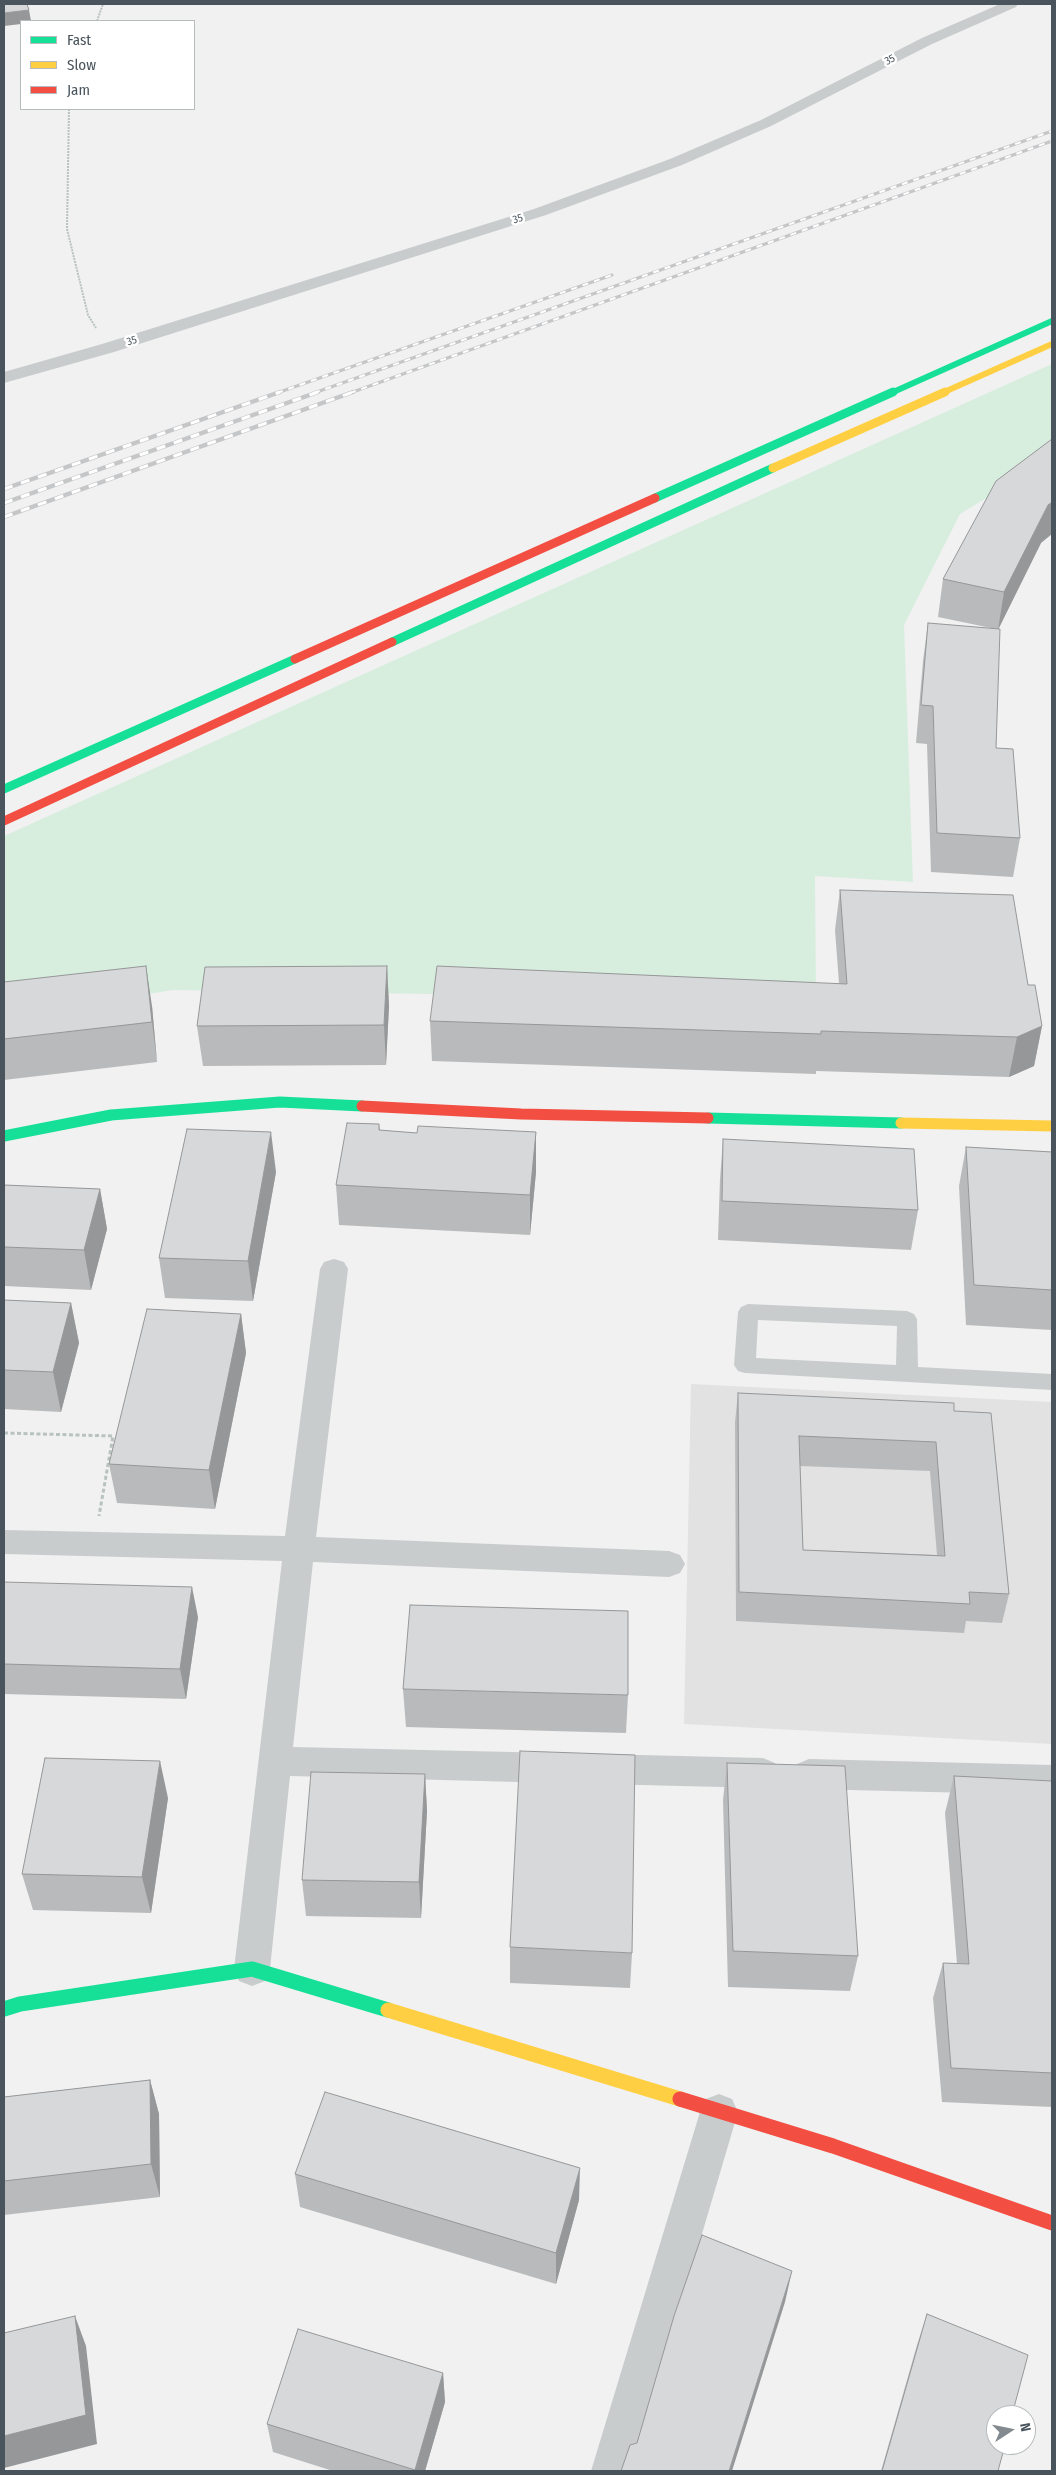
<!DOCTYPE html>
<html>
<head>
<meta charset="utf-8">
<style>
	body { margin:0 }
	#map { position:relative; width:1056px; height:2475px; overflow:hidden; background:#f1f1f1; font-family:"Fira Sans Condensed",sans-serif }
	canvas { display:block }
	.frame { position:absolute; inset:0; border:5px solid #49545c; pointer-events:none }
	.legend { position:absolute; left:20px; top:20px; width:175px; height:90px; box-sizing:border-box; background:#fff; border:1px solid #b6bbbe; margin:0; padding:6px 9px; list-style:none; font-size:15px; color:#49545c }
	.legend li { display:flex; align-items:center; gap:10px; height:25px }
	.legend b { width:25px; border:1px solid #b6bbbe }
	.north { position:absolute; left:986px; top:2405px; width:50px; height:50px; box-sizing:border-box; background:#fff; border:1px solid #b6bbbe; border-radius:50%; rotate:79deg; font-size:14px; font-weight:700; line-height:20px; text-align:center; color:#49545c }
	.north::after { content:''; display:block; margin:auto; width:18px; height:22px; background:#848b90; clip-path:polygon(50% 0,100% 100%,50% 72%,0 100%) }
</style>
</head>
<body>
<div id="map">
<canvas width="1056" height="2475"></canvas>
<div class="frame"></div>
<ul class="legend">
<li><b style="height:6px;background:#16e098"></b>Fast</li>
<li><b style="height:6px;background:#ffcf43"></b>Slow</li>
<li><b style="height:6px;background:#f24e42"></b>Jam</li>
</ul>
<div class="north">N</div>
</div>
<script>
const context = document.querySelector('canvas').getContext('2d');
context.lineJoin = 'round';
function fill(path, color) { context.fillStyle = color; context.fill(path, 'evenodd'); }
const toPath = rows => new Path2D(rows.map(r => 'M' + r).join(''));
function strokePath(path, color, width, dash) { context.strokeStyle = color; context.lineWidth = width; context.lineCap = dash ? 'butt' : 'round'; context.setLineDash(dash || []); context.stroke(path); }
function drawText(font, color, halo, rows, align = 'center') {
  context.font = font + ' "Fira Sans Condensed",sans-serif'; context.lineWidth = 5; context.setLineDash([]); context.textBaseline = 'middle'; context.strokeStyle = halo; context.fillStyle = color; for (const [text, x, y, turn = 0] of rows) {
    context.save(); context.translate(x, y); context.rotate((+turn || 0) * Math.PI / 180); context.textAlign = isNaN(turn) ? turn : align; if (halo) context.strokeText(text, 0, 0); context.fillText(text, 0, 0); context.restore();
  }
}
const education = toPath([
	[691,1384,1052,1402,1052,1744,684,1724]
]);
const green = toPath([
	[1052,364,1052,458,960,514,904,625,913,882,815,876,816,1000,173,990,4,1017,4,836]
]);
const pathFar1 = toPath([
	[97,21,103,4],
	[69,109,67,229,88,315,96,328]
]);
const path = toPath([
	[4,1433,113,1436,99,1516]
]);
const lane = toPath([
	[748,1304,907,1311,914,1314,917,1319,918,1367,1052,1374,1052,1390,745,1373,738,1371,734,1365,738,1312,741,1307,748,1304],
	[758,1320,897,1326,896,1365,756,1358,758,1320]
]);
const street = toPath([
	[1000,4,1018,4,1016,7,932,44,771,126,682,165,546,215,114,352,4,383,4,372,102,344,534,209,670,159,761,120,922,38,1000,4],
	[334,1259,344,1262,348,1269,316,1537,669,1551,680,1555,685,1564,680,1573,669,1577,313,1562,293,1747,556,1753,568,1758,573,1768,568,1778,556,1783,290,1776,270,1969,265,1981,252,1986,239,1981,234,1969,282,1561,4,1554,4,1530,285,1536,320,1269,324,1262,334,1259],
	[599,1754,763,1758,775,1763,780,1773,775,1783,763,1788,599,1784,587,1779,582,1769,587,1759,599,1754],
	[809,1759,1052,1765,1052,1795,809,1789,797,1784,792,1774,797,1764,809,1759],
	[719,2094,732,2099,738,2112,632,2471,591,2471,700,2112,706,2099,719,2094]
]);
const fastFar3 = toPath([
	[891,393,1052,321]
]);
const fastFar2 = toPath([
	[655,498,893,392],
	[392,642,773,468],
	[4,789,295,659]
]);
const fastFar1 = toPath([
	[708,1118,901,1123],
	[4,1136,111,1115,280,1102,362,1106]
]);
const fast = toPath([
	[4,2009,20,2004,252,1969,388,2010]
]);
const slowFar3 = toPath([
	[942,393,1052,344]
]);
const slowFar2 = toPath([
	[773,468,945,392]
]);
const slowFar1 = toPath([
	[901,1123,1052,1126]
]);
const slow = toPath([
	[388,2010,680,2099]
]);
const jamFar2 = toPath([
	[295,659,655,498],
	[4,821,392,642]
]);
const jamFar1 = toPath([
	[362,1106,521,1114,708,1118]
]);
const jam = toPath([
	[680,2099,833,2146,1052,2223]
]);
const railFar1 = toPath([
	[277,393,612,275],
	[314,393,1052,131],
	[350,393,1052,141]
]);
const rail = toPath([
	[4,489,280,392],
	[4,503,318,392],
	[4,517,353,392]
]);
const wall = toPath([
	[1041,543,998,629,996,748,1020,838,1013,877,931,872,927,744,916,743,923,661,928,623,996,629,938,617,943,579],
	[840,890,1028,985,1042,1026,1034,1066,1009,1077,816,1071,816,1074,432,1061,430,1021,839,983,835,930],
	[387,966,389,1006,386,1065,203,1066,197,1026],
	[4,982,152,1006,157,1062,4,1080],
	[379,1124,380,1130,417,1133,536,1132,536,1172,530,1235,339,1225,336,1185],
	[723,1139,918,1210,911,1250,718,1240,720,1179],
	[966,1147,1052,1152,1052,1330,966,1325,959,1186],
	[276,1172,253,1301,165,1298,159,1258],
	[4,1185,100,1189,107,1229,91,1290,4,1286],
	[4,1300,71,1303,79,1343,61,1412,4,1409],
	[241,1314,246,1353,215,1509,117,1503,109,1464],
	[738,1393,954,1411,1009,1594,1002,1623,966,1621,964,1633,736,1621,735,1422],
	[800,1466,930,1471,937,1555,803,1550],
	[4,1582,198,1617,186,1699,4,1694],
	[403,1689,628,1695,626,1733,406,1727],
	[727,1763,858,1956,850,1991,728,1987,723,1800],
	[425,1774,427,1811,421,1918,306,1916,302,1880],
	[954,1776,1052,1781,1052,2107,942,2102,933,1998,943,1963,957,1964,945,1813],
	[168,1798,151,1913,33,1910,22,1874],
	[510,1947,632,1953,630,1988,510,1983],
	[150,2080,159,2114,160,2197,4,2215,4,2097],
	[295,2174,579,2200,556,2284,300,2207],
	[927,2314,998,2471,881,2471,917,2345],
	[443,2373,445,2402,425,2471,333,2471,273,2452,267,2424]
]);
const shadedWall = toPath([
	[29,10,31,21,21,21,21,24,4,26,4,13],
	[1052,502,1052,534,1041,543,998,630,1004,592,1048,505],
	[146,966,152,1006,157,1062,152,1022],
	[387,966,389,1006,386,1065,384,1025],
	[1042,1026,1034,1066,1009,1077,1017,1037],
	[271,1132,276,1172,253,1301,248,1261],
	[536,1132,536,1172,530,1235,530,1195],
	[100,1189,107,1229,91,1290,84,1250],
	[71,1303,79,1343,61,1412,53,1372],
	[241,1314,246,1353,215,1509,209,1470],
	[192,1587,198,1617,186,1699,180,1669],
	[160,1761,168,1798,151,1913,142,1877],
	[425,1774,427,1811,421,1918,419,1882],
	[150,2080,159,2114,160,2197,151,2164],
	[580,2168,579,2200,556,2284,556,2253],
	[792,2271,785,2302,732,2471,729,2471],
	[75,2316,86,2346,97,2444,4,2468,4,2436],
	[443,2373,445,2402,425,2471,415,2471]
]);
const building = toPath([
	[4,4,27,4,29,10,4,13,4,4],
	[1052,439,1052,502,1048,505,1004,592,943,579,996,481,1052,439],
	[928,623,1000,629,996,748,1013,749,1020,838,937,833,933,706,921,705,928,623],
	[840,890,1013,895,1028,985,1035,985,1042,1026,1017,1037,821,1031,821,1034,430,1021,437,966,847,984,840,890],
	[146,966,152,1022,4,1039,4,982,146,966],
	[387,966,384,1025,197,1026,205,967,387,966],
	[347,1123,379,1124,379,1130,417,1133,418,1126,536,1132,530,1195,336,1185,347,1123],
	[187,1129,271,1132,248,1261,159,1258,187,1129],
	[723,1139,914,1149,918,1210,722,1201,723,1139],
	[966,1147,1052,1152,1052,1290,974,1285,966,1147],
	[4,1185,100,1189,84,1250,4,1247,4,1185],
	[4,1300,71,1303,53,1372,4,1370,4,1300],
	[147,1309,241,1314,209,1470,109,1464,147,1309],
	[738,1393,954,1403,954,1411,991,1413,1009,1594,969,1592,970,1604,739,1592,738,1393],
	[799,1436,936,1442,945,1556,803,1550,799,1436],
	[4,1582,192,1587,180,1669,4,1664,4,1582],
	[410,1605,628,1611,628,1695,403,1689,410,1605],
	[520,1751,635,1755,632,1953,510,1947,520,1751],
	[45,1758,160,1761,142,1877,22,1874,45,1758],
	[727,1763,845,1766,858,1956,733,1951,727,1763],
	[311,1772,425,1774,419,1882,302,1880,311,1772],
	[954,1776,1052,1781,1052,2073,951,2068,943,1963,969,1964,954,1776],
	[150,2080,151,2164,4,2181,4,2097,150,2080],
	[325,2092,580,2168,556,2253,295,2174,325,2092],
	[702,2235,792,2271,729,2471,621,2471,630,2445,637,2443,674,2316,702,2235],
	[927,2314,1028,2355,1012,2415,996,2415,996,2445,1005,2445,998,2471,882,2471,927,2314],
	[75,2316,86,2415,4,2436,4,2333,75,2316],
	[298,2329,443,2373,415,2470,267,2424,298,2329]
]);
const farStreetnames = [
	["35",890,60,-27],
	["35",518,219,-17],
	["35",132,341,-17]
];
fill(education, '#e3e2e2');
fill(green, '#d7eedf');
strokePath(pathFar1, '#b8c3bf', 2, [2, 1]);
strokePath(path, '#b8c3bf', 3, [4, 2.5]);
fill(lane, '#c9cccd');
fill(street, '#c9cccd');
strokePath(fastFar3, '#16e098', 6);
strokePath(fastFar2, '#16e098', 9);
strokePath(fastFar1, '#16e098', 11);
strokePath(fast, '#16e098', 15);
strokePath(slowFar3, '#ffcf43', 6);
strokePath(slowFar2, '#ffcf43', 9);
strokePath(slowFar1, '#ffcf43', 11);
strokePath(slow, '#ffcf43', 15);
strokePath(jamFar2, '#f24e42', 9);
strokePath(jamFar1, '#f24e42', 11);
strokePath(jam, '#f24e42', 15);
strokePath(railFar1, '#c5c6c8', 3);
strokePath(rail, '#c5c6c8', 4.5);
strokePath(railFar1, '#fff', 2, [6]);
strokePath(rail, '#fff', 3, [9]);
fill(wall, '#b9babb');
fill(shadedWall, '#969798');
fill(building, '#d7d8d9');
strokePath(building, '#969798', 1);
drawText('11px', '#49545c', '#fff', farStreetnames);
</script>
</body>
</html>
